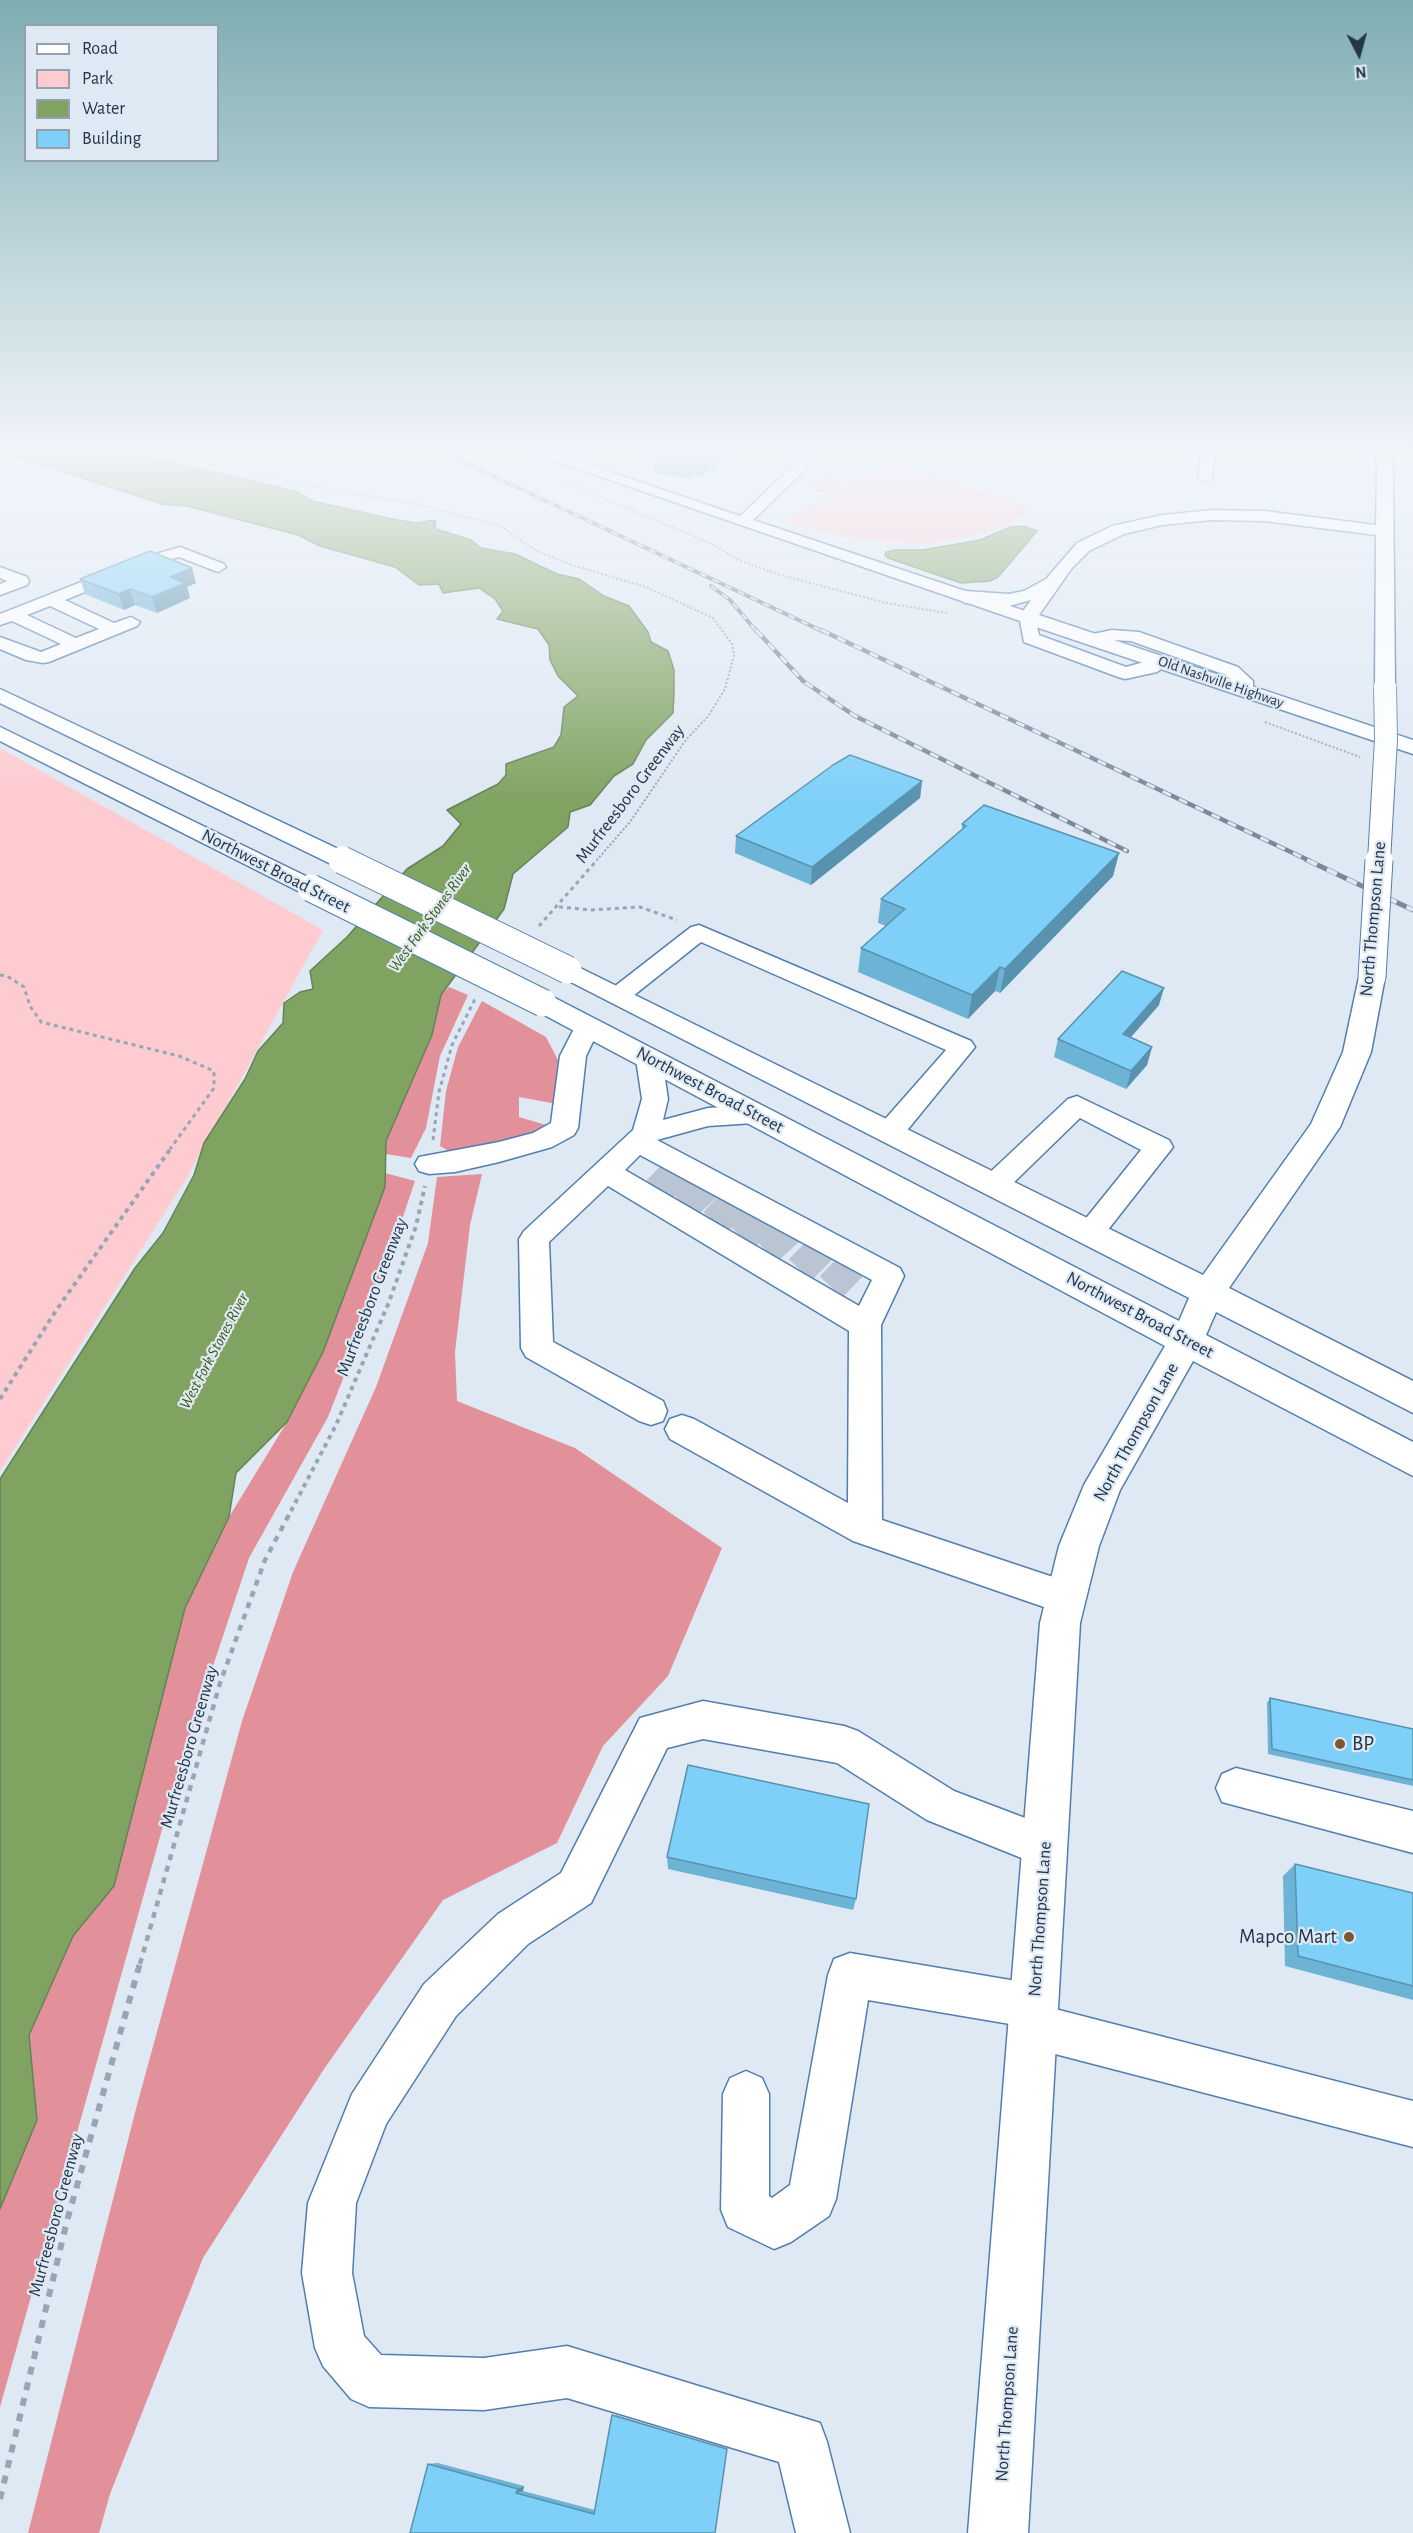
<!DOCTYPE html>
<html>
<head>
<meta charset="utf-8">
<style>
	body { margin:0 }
	#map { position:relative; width:1413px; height:2533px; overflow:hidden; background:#dfe9f4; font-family:"Alegreya Sans",sans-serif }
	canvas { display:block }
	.legend { position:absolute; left:24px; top:24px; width:195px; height:138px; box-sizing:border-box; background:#dfe9f4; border:2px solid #93a1b0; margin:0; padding:8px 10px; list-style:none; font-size:18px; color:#22354a }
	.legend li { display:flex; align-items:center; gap:12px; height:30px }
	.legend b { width:30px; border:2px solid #93a1b0 }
	.north { position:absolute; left:1329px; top:24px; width:60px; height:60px; -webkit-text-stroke:4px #dfe9f4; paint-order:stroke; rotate:174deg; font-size:16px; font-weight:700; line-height:24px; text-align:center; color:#22354a }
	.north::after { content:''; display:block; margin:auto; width:21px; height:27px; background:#22354a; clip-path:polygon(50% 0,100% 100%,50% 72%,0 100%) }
</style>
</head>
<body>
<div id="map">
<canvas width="1413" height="2533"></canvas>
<ul class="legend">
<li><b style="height:8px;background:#fff"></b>Road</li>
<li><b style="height:16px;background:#fdcbd0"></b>Park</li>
<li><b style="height:16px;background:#80a361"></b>Water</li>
<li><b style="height:16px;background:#7ed0f9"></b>Building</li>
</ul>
<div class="north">N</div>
</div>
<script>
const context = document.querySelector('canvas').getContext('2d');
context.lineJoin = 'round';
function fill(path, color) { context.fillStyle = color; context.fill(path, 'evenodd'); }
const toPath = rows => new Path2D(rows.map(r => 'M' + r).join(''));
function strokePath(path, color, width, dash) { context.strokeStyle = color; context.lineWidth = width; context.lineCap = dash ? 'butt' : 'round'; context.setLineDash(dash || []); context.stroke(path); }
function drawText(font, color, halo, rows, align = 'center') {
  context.font = font + ' "Alegreya Sans",sans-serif'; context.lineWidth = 4.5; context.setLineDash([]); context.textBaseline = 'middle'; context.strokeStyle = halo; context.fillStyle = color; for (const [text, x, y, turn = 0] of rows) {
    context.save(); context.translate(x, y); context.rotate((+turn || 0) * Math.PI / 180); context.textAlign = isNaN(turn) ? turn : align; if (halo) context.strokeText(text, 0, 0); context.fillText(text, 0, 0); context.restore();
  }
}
const green = toPath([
	[889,466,935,476,944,481,1026,506,1032,510,1001,527,971,536,925,544,859,540,827,533,784,520],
	[823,475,846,479,830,494,806,490],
	[0,748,323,930,185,1181,0,1471]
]);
const forest = toPath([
	[449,987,468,995,440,1056,426,1128,411,1158,386,1154,386,1141,432,1035,441,995],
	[482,1001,546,1037,559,1062,557,1104,519,1097,519,1117,546,1125,534,1135,458,1156,440,1146,446,1091,458,1047],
	[385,1173,415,1181,381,1282,328,1417,249,1558,181,1762,0,2407,0,2209,37,2120,29,2035,73,1936,114,1886,185,1608,229,1517,287,1422,323,1352,385,1187],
	[482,1174,470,1225,455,1352,457,1401,575,1448,722,1548,668,1676,603,1746,557,1843,443,1900,324,2069,203,2258,110,2494,99,2533,28,2533,137,2105,242,1721,293,1572,376,1387,428,1243,437,1177]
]);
const water = toPath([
	[0,448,110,448,295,491,312,501,397,520,417,523,435,520,436,529,471,540,481,548,515,554,557,574,579,579,604,596,629,606,648,632,651,642,668,651,674,670,674,693,673,713,646,740,633,764,614,776,590,805,570,812,568,827,513,874,504,909,441,995,432,1035,386,1141,385,1187,323,1352,287,1422,236,1473,229,1517,185,1608,114,1886,73,1936,29,2035,37,2120,0,2209,0,1479,135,1268,163,1233,194,1175,204,1143,245,1079,258,1051,283,1023,284,1003,300,992,313,989,310,971,347,937,407,869,443,846,461,824,447,810,498,784,506,775,506,764,554,747,561,735,564,707,578,696,558,676,550,660,549,645,538,629,497,619,503,611,495,599,479,588,443,593,439,584,419,585,395,567,320,546,298,535,187,506,162,504,0,451,0,448],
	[1023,526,1037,531,998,577,990,581,961,583,888,558,885,555,886,552,896,550,923,550,980,540,1011,527,1023,526]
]);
const minorTunnel = toPath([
	[658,1191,678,1170],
	[684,1206,708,1185],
	[714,1223,738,1200],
	[742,1238,765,1215],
	[766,1251,789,1230],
	[800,1270,823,1247],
	[831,1287,853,1264]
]);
const pathFar4 = toPath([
	[133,448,341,492,417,504,500,526,537,551,572,565,646,587,713,618,732,644,734,655,725,689,709,715,685,741,630,822,596,861],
	[486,448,505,458],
	[627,448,649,453],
	[554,478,708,542,739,560,777,574,886,603,947,613],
	[1265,722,1360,757]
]);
const pathFar3 = toPath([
	[559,907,592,910,640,907,677,920],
	[539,926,597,860],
	[0,975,7,976,24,987,30,1006,41,1022,179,1056,214,1071,214,1088,170,1149],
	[433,1140,439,1092,452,1045,475,999]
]);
const pathFar2 = toPath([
	[0,1399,57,1309,171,1148],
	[291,1511,336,1425,389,1302,416,1226,425,1186]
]);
const pathFar1 = toPath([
	[140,1964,220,1683,265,1560,292,1509]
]);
const path = toPath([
	[0,2499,67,2221,140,1963]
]);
const minor = toPath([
	[517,448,539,448,740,516,812,448,828,448,753,520,1034,614,1039,635,1126,667,1162,657,1171,662,1157,672,1125,679,1118,677,1024,642,1020,621,517,448],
	[1201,448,1215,448,1212,478,1205,482,1198,478,1201,448],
	[180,547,224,564,226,567,218,572,179,557,154,564,65,600,114,623,131,617,140,622,137,626,49,662,43,663,26,660,0,649,0,637,41,652,61,644,12,621,0,625,0,614,142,558,180,547],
	[50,606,99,629,76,638,27,615,50,606],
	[0,567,27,577,29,581,27,585,0,595,0,584,7,581,0,578,0,567],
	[1112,630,1139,632,1238,667,1253,681,1253,690,1244,696,1237,694,1235,683,1226,675,1131,641,1112,640,1094,644,1085,639,1088,635,1112,630],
	[699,925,971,1041,975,1047,900,1139,890,1141,880,1139,876,1132,880,1125,946,1050,701,942,628,1000,619,1003,610,1000,607,995,610,990,691,927,699,925],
	[587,1019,596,1021,600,1027,586,1056,578,1128,574,1135,552,1147,499,1162,455,1172,429,1174,419,1171,415,1164,419,1157,499,1142,533,1133,551,1123,560,1056,578,1021,587,1019],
	[649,1051,658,1053,662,1059,668,1099,663,1120,708,1108,754,1105,764,1108,768,1114,764,1120,754,1123,708,1126,657,1140,900,1268,904,1276,881,1325,882,1520,1080,1586,1085,1598,1080,1610,1067,1615,853,1541,670,1439,665,1429,670,1419,682,1415,694,1419,848,1503,849,1331,608,1186,549,1242,553,1342,663,1401,667,1411,663,1421,651,1425,639,1421,526,1357,521,1348,519,1239,524,1231,633,1130,642,1099,636,1059,640,1053,649,1051],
	[640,1155,872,1280,859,1306,625,1170,640,1155],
	[1077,1096,1169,1140,1173,1147,1100,1240,1090,1243,1080,1240,1075,1232,1141,1150,1080,1118,1005,1191,995,1194,985,1191,981,1184,985,1177,1068,1099,1077,1096],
	[703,1701,844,1726,858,1731,954,1791,1059,1831,1065,1846,1059,1861,1044,1867,927,1820,837,1763,703,1739,667,1748,591,1903,528,1944,456,2016,386,2124,356,2203,352,2273,364,2336,381,2355,484,2358,567,2346,820,2423,827,2442,850,2533,796,2533,779,2462,567,2398,484,2410,369,2407,351,2399,323,2366,315,2348,302,2273,308,2203,352,2094,424,1984,498,1914,561,1873,640,1718,703,1701],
	[1236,1768,1413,1811,1413,1853,1222,1802,1216,1788,1222,1774,1236,1768],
	[850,1953,1034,1984,1050,1990,1056,2006,1055,2009,1413,2101,1413,2147,1032,2048,1016,2042,1010,2024,868,2000,836,2199,829,2216,791,2242,774,2249,728,2227,721,2210,723,2094,730,2078,746,2071,762,2078,769,2094,769,2196,772,2198,790,2185,828,1975,834,1959,850,1953]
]);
const major = toPath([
	[1374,448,1390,448,1393,469,1395,687,1392,691,1378,691,1375,687,1376,535,1264,521,1212,520,1162,525,1124,534,1089,551,1072,568,1039,615,1413,740,1413,754,1021,622,1018,618,1031,600,1009,606,965,603,956,597,965,591,1009,594,1024,591,1046,579,1077,543,1112,526,1162,515,1212,510,1264,511,1376,525,1377,469,1374,448],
	[0,689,349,854,352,859,349,864,340,866,331,864,0,703,0,689],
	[0,727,320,883,323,888,320,893,311,895,302,893,0,741,0,727],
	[568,962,1203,1275,1311,1124,1343,1052,1359,977,1363,971,1372,969,1381,971,1385,977,1371,1052,1340,1127,1229,1288,1413,1381,1413,1413,1216,1312,1206,1335,1413,1442,1413,1476,1193,1361,1120,1490,1099,1546,1080,1623,1028,2533,968,2533,1040,1623,1059,1546,1084,1485,1165,1346,533,1009,529,1003,533,997,543,994,553,997,1179,1321,1189,1298,559,976,555,970,559,964,568,962]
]);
const railFar2 = toPath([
	[434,448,824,632],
	[711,586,730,600,757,632]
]);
const railFar1 = toPath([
	[756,630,803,681,855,716,1127,851],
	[821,630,1310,861]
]);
const rail = toPath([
	[1307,860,1413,910]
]);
const majorBridgeFar1 = toPath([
	[340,859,345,861],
	[1379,861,1386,739,1385,687]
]);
const majorBridge = toPath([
	[342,860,568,970],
	[311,888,543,1003],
	[1372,977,1379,860]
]);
const wall = toPath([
	[652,448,733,448,733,452,701,477,693,476,689,479,654,473,654,455,652,455],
	[80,579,196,583,187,587,190,598,157,613,135,605,124,610,85,594],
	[922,781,920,798,811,885,735,853,736,836],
	[962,824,1119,853,1113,876,1000,993,995,991,968,1019,858,972,861,948,886,926,878,923,881,899,962,830],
	[1159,1005,1130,1038,1152,1047,1147,1065,1126,1089,1054,1057,1058,1039],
	[1270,1698,1413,1729,1413,1786,1268,1754,1267,1703],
	[667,1857,856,1899,853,1910,668,1869],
	[1295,1864,1413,1893,1413,2000,1285,1966,1283,1876],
	[616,2415,727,2449,715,2533,410,2533,428,2464,438,2463,524,2486,523,2491,595,2510]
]);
const shadedWall = toPath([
	[714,448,733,448,733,452,701,477,701,458],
	[693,457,693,476,689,479,689,460],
	[192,568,196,583,187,587,190,598,157,613,152,597,170,577],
	[130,589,135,605,124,610,119,594],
	[922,781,920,798,811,885,812,867],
	[1119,853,1113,876,1000,993,1005,969],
	[1000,967,995,991,968,1019,972,995],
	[1164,988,1159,1005,1118,1052,1123,1034],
	[1152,1047,1147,1065,1126,1089,1131,1071],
	[524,2486,523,2491,516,2493,518,2489]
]);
const building = toPath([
	[662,448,714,448,701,458,693,457,689,460,654,454,662,448],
	[150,551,192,568,170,577,185,583,152,597,130,589,119,594,80,579,150,551],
	[850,755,922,781,812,867,736,836,833,765,850,755],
	[984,805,1119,853,1005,969,1000,967,972,995,861,948,905,909,881,899,966,826,962,824,984,805],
	[1122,971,1164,988,1123,1034,1152,1047,1131,1071,1058,1039,1122,971],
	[1270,1698,1413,1729,1413,1780,1272,1749,1270,1698],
	[688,1765,869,1804,856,1899,667,1857,688,1765],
	[1295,1864,1413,1893,1413,1986,1298,1956,1295,1864],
	[612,2415,727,2449,715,2533,410,2533,428,2464,518,2489,516,2493,594,2514,612,2415]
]);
const markers = [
	[1340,1744,6,"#7a5930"],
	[1349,1937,6,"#7a5930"]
];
const farStreetnames = [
	["Old Nashville Highway",1221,682,19]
];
const farWaternames = [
	["West Fork Stones River",430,918,-54],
	["West Fork Stones River",214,1351,-62]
];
const streetNames = [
	["Murfreesboro Greenway",630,794,-53],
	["Northwest Broad Street",276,871,27],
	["North Thompson Lane",1373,919,-85],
	["Northwest Broad Street",710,1090,28],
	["Murfreesboro Greenway",372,1297,-69],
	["Northwest Broad Street",1140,1315,28],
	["North Thompson Lane",1136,1432,-61],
	["Murfreesboro Greenway",189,1747,-74],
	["North Thompson Lane",1040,1919,-86],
	["Murfreesboro Greenway",56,2215,-75],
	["North Thompson Lane",1007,2404,-86]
];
const nearPoinames = [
	["BP",1352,1744],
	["Mapco Mart",1337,1937,"right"]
];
fill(green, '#fdcbd0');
fill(forest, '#e2919b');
fill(water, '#80a361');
strokePath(water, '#64825a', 1.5);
strokePath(minorTunnel, '#b9c5d2', 31, [31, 16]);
strokePath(minor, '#517eae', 3);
strokePath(major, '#517eae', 3);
strokePath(pathFar4, '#98a6b4', 2, [2, 2]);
strokePath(pathFar3, '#98a6b4', 3, [4, 4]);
strokePath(pathFar2, '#98a6b4', 4, [4.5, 4.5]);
strokePath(pathFar1, '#98a6b4', 4.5, [6, 6]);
strokePath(path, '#98a6b4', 6, [8, 8]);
fill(minor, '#fff');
fill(major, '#fff');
strokePath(railFar2, '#7a899a', 4);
strokePath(railFar1, '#7a899a', 4.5);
strokePath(rail, '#7a899a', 5);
strokePath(railFar2, '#dfe9f4', 2, [7]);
strokePath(railFar1, '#dfe9f4', 3, [9]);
strokePath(rail, '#dfe9f4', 4, [11]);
strokePath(majorBridgeFar1, '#517eae', 24, []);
strokePath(majorBridge, '#517eae', 29, []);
strokePath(majorBridgeFar1, '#fff', 22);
strokePath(majorBridge, '#fff', 27);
fill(wall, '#6cb3d6');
fill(shadedWall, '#5892ae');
fill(building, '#7ed0f9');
strokePath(building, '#5892ae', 1.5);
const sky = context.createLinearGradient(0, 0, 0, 803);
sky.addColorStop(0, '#7eadb2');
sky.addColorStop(0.56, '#f1f5fa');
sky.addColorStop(1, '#f1f5fa00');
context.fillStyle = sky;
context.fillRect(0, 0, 1413, 803);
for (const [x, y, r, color] of markers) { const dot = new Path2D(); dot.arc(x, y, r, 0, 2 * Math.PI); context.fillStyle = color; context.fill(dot); strokePath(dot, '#dfe9f4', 2); }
drawText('15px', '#22354a', '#dfe9f4', farStreetnames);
drawText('italic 16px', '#36560f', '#dfe9f4', farWaternames);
drawText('18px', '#22354a', '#dfe9f4', streetNames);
drawText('21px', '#22354a', '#dfe9f4', nearPoinames, 'left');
</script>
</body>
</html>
